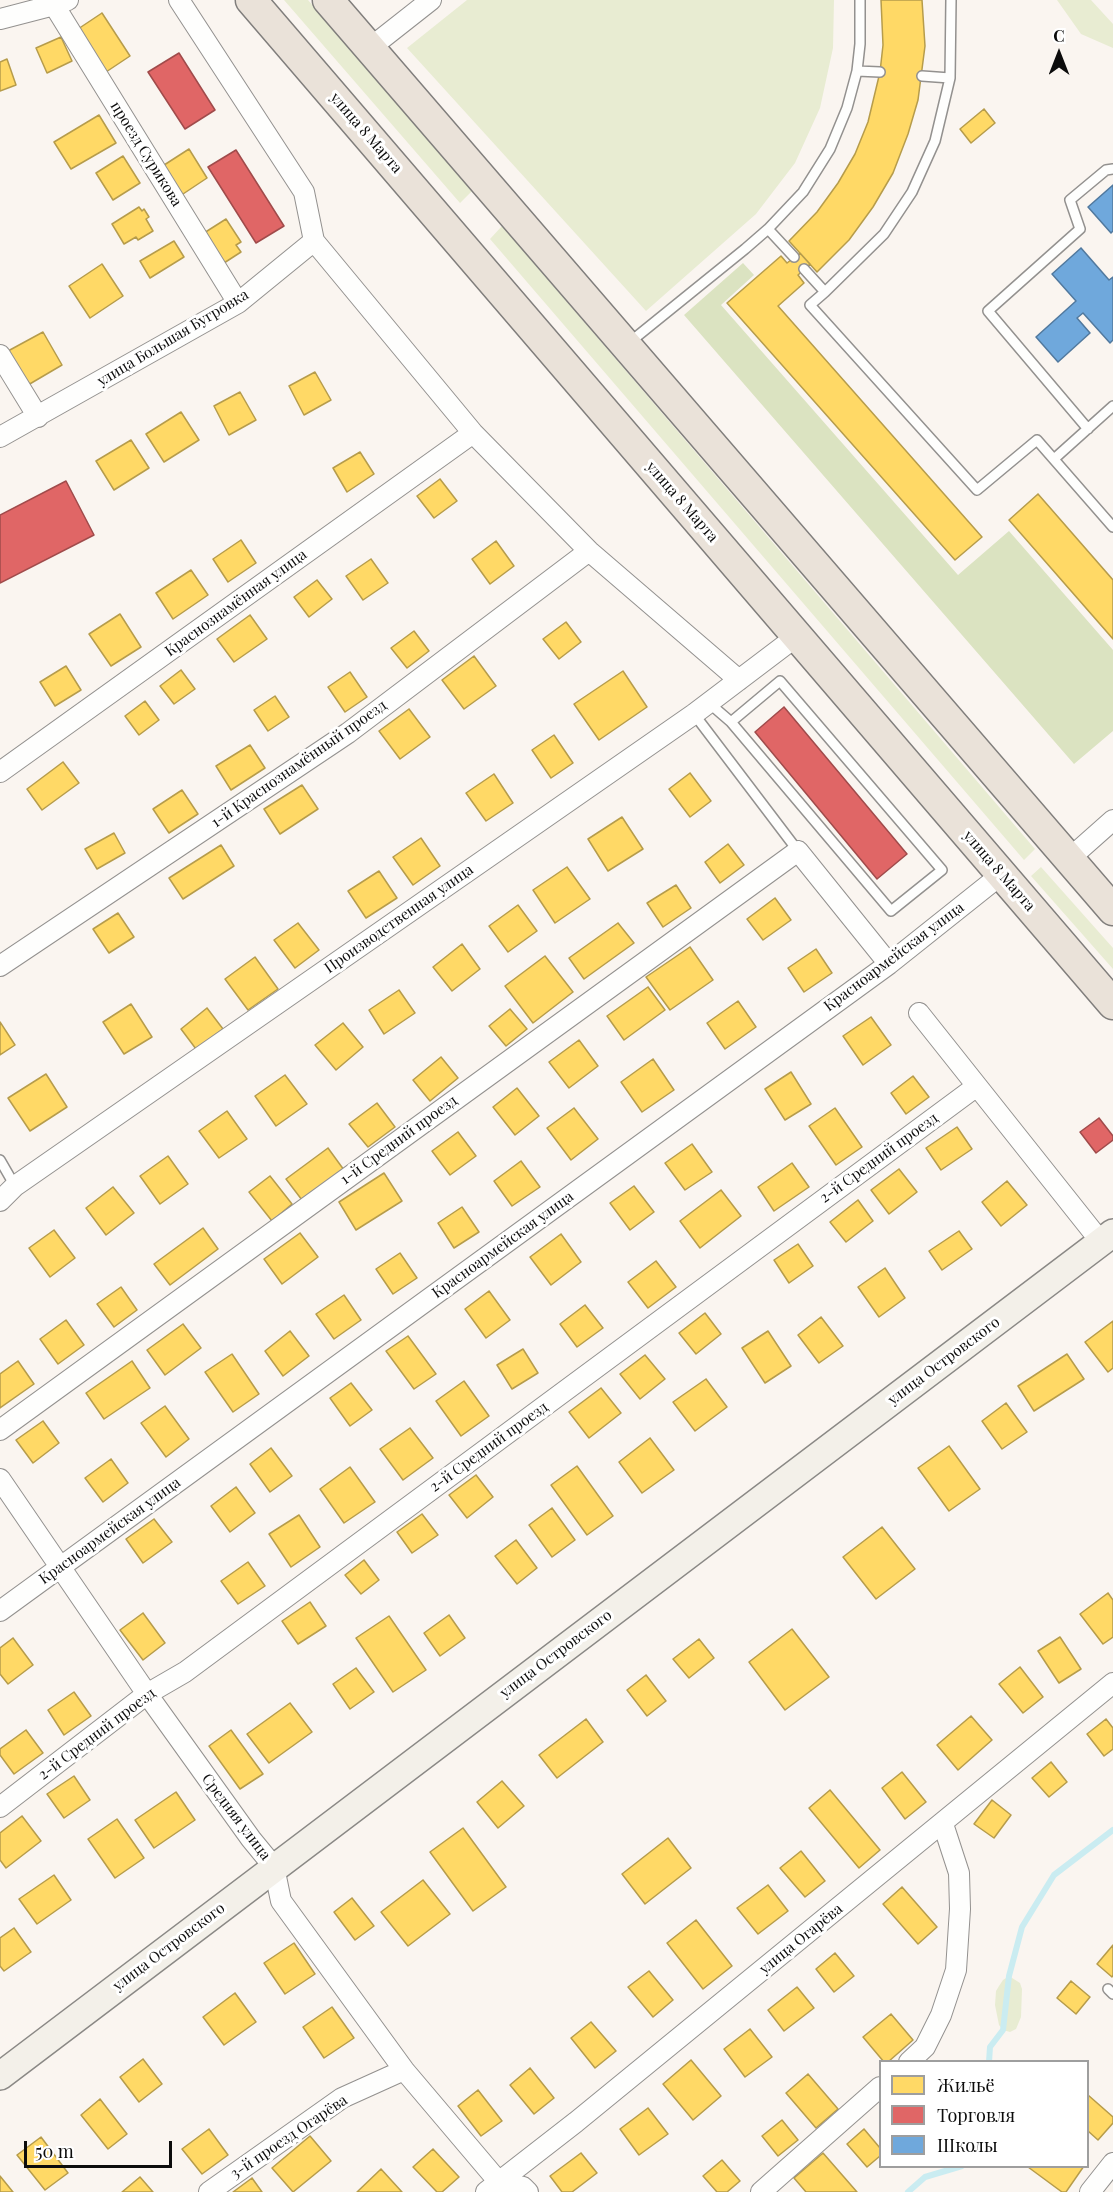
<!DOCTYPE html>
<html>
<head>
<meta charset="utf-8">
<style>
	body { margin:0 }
	#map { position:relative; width:1113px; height:2192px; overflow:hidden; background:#faf5f0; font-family:"Playfair Display",serif }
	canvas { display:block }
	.legend { position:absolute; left:879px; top:2060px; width:210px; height:108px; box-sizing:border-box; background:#fff; border:2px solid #9e9e9e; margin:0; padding:8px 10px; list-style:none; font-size:18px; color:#0c0c0c }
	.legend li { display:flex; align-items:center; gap:12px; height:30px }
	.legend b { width:30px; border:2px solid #9e9e9e }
	.north { position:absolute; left:1029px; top:24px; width:60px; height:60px; -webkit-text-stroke:4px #fff; paint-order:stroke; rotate:0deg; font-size:16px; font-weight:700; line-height:24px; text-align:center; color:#0c0c0c }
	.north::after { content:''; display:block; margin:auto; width:21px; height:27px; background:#0c0c0c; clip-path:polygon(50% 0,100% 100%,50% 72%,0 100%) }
	.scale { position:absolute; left:24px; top:2141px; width:148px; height:27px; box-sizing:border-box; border:3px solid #0c0c0c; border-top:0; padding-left:8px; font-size:18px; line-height:21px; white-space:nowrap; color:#0c0c0c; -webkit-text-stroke:4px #fff; paint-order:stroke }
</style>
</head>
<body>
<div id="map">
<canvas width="1113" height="2192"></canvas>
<ul class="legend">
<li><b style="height:16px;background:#ffd966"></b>Жильё</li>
<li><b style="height:16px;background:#e06666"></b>Торговля</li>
<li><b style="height:16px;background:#6fa8dc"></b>Школы</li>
</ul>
<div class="north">С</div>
<div class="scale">50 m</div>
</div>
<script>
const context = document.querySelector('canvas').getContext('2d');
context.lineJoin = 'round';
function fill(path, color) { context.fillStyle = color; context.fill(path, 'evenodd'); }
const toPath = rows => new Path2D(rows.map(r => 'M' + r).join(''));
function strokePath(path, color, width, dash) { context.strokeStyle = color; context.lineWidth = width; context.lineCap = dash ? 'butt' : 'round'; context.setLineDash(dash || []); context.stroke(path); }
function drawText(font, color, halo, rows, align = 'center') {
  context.font = font + ' "Playfair Display",serif'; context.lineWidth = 6; context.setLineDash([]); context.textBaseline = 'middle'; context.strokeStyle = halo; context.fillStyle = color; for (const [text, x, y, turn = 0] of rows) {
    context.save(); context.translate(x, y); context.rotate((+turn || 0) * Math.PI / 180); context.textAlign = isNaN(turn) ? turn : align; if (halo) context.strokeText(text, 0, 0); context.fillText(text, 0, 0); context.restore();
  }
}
const green = toPath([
	[284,0,308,0,473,190,460,203],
	[467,0,834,0,833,48,820,108,795,163,756,214,646,311,407,48],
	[1057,0,1091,0,1113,24,1113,48,1081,34],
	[502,226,1035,849,1024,860,490,239],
	[1041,867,1113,948,1113,969,1031,876],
	[1009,1976,1020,1983,1022,1989,1021,2017,1016,2029,1010,2032,1003,2030,999,2025,995,2005,996,1991,999,1986,1003,1980]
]);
const forest = toPath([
	[743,263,754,275,721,305,958,575,1009,531,1113,650,1113,731,1074,764,684,315]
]);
const homes = toPath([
	[881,0,922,0,925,46,918,100,908,134,893,173,873,207,849,240,817,272,789,241,817,212,838,183,855,154,868,122,880,72,883,45,881,0],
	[102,13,130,56,103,74,75,31,102,13],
	[61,37,72,61,47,73,36,48,61,37],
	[7,59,16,85,0,91,0,62,7,59],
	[984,109,995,123,971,143,960,129,984,109],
	[99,115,116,143,71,169,54,142,99,115],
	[189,149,207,178,180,196,161,167,189,149],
	[123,156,140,183,113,200,96,173,123,156],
	[139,207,142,211,144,209,149,217,146,219,153,231,138,240,136,237,124,244,112,224,139,207],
	[226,219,241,242,236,245,241,252,224,263,204,233,226,219],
	[174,241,184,257,150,278,140,261,174,241],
	[800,253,810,264,798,275,804,283,778,306,982,537,955,560,727,303,781,256,787,263,800,253],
	[102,264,123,296,90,318,69,286,102,264],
	[43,332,62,365,28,385,8,351,43,332],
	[315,372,331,400,304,415,289,386,315,372],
	[240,392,256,420,229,435,214,406,240,392],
	[181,412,199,440,164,462,146,434,181,412],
	[131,440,149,468,114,490,96,461,131,440],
	[360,452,374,474,347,492,333,468,360,452],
	[440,479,457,501,434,518,417,496,440,479],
	[1038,494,1113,580,1113,639,1009,520,1038,494],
	[241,540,256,563,228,582,213,559,241,540],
	[496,541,514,566,490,584,472,559,496,541],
	[371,559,388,583,363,600,346,576,371,559],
	[191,570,208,595,173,619,156,593,191,570],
	[317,580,332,599,309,617,294,597,317,580],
	[120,614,141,647,111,666,89,634,120,614],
	[250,615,267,639,234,662,217,639,250,615],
	[566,622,581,642,559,659,543,639,566,622],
	[414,631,429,651,407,668,391,648,414,631],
	[474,656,496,686,464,709,442,680,474,656],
	[66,666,81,690,55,706,40,682,66,666],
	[181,670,195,689,174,704,160,686,181,670],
	[623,671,647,707,599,740,574,704,623,671],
	[350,672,367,697,345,712,328,687,350,672],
	[275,696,289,717,268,731,254,710,275,696],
	[145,701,159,720,139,735,125,716,145,701],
	[409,709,430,737,400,759,379,731,409,709],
	[554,735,573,763,551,778,532,750,554,735],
	[250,745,265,768,231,790,216,766,250,745],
	[63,762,79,783,42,810,27,789,63,762],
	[690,773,711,801,690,817,669,789,690,773],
	[494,774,513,803,486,821,466,793,494,774],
	[302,785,318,809,280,834,264,809,302,785],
	[182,790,198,814,169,833,153,809,182,790],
	[622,817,643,849,608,871,588,839,622,817],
	[114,833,125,853,97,869,85,849,114,833],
	[421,838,440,866,413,885,393,857,421,838],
	[728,844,744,865,720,883,705,862,728,844],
	[221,845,234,866,183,899,169,878,221,845],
	[567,867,590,899,555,923,533,890,567,867],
	[379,871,397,898,366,918,348,891,379,871],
	[676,885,691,908,663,927,647,903,676,885],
	[775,898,791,920,763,940,747,919,775,898],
	[518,905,537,931,508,952,489,926,518,905],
	[118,913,134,937,109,953,93,929,118,913],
	[298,923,319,950,295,968,274,940,298,923],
	[618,923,634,943,584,979,569,958,618,923],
	[462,944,480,969,452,991,433,967,462,944],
	[690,947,713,980,670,1010,646,977,690,947],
	[816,949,832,973,804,992,788,968,816,949],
	[545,956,573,992,533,1023,505,986,545,956],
	[255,957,278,989,248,1010,225,979,255,957],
	[648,987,665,1010,624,1040,607,1016,648,987],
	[399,990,415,1013,384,1034,369,1010,399,990],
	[738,1001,756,1027,725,1049,707,1023,738,1001],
	[131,1004,152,1037,124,1054,103,1022,131,1004],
	[207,1008,223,1029,196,1049,181,1029,207,1008],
	[510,1009,527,1029,506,1046,489,1026,510,1009],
	[871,1017,891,1045,863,1065,843,1036,871,1017],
	[0,1022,15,1045,0,1055,0,1022],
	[343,1023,363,1047,336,1070,315,1045,343,1023],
	[579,1040,598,1066,569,1088,549,1062,579,1040],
	[441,1057,458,1078,430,1101,413,1080,441,1057],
	[653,1059,674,1090,642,1112,621,1082,653,1059],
	[791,1072,811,1104,785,1120,765,1089,791,1072],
	[46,1074,67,1107,30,1131,8,1098,46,1074],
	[285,1075,307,1104,276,1126,255,1096,285,1075],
	[913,1076,929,1097,906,1114,891,1093,913,1076],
	[517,1088,539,1116,515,1135,493,1107,517,1088],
	[377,1103,395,1127,368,1147,349,1124,377,1103],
	[574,1108,598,1139,571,1160,547,1128,574,1108],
	[835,1108,862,1147,836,1165,809,1126,835,1108],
	[227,1111,247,1139,219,1158,199,1131,227,1111],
	[957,1127,972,1149,941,1170,926,1148,957,1127],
	[458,1132,476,1156,450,1175,432,1151,458,1132],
	[692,1144,712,1172,685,1190,665,1163,692,1144],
	[328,1148,344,1170,302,1200,286,1179,328,1148],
	[168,1156,188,1184,160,1204,140,1176,168,1156],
	[521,1161,540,1187,512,1206,494,1181,521,1161],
	[792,1163,809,1187,774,1211,758,1187,792,1163],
	[899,1169,917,1192,889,1214,871,1190,899,1169],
	[384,1173,402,1201,356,1230,339,1202,384,1173],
	[270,1176,292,1204,272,1221,249,1192,270,1176],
	[1007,1181,1027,1205,1001,1226,982,1202,1007,1181],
	[634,1186,654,1212,630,1230,610,1203,634,1186],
	[113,1187,134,1213,106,1235,86,1208,113,1187],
	[721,1190,741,1216,700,1248,680,1221,721,1190],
	[858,1200,873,1221,846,1242,830,1222,858,1200],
	[462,1207,479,1232,454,1248,438,1223,462,1207],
	[203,1228,218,1249,170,1285,154,1264,203,1228],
	[54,1230,75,1258,50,1277,29,1248,54,1230],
	[959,1231,972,1249,942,1270,929,1251,959,1231],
	[300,1233,318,1257,282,1284,264,1259,300,1233],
	[561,1234,581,1262,551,1285,530,1257,561,1234],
	[798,1244,813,1266,789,1283,774,1260,798,1244],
	[400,1253,417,1278,393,1294,376,1269,400,1253],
	[656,1261,676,1287,648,1308,628,1282,656,1261],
	[885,1268,905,1298,879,1317,858,1287,885,1268],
	[121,1287,137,1310,114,1327,97,1304,121,1287],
	[489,1291,510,1320,486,1338,465,1309,489,1291],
	[344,1295,361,1320,334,1339,316,1314,344,1295],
	[585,1305,603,1328,577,1347,560,1324,585,1305],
	[705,1313,721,1334,696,1354,679,1333,705,1313],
	[821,1317,843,1346,819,1363,798,1335,821,1317],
	[66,1320,84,1345,58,1364,40,1339,66,1320],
	[1113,1321,1113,1368,1108,1372,1085,1342,1113,1321],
	[183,1324,201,1348,165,1375,147,1350,183,1324],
	[290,1331,309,1356,283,1376,265,1351,290,1331],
	[768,1331,791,1366,765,1383,742,1348,768,1331],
	[408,1336,436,1374,414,1389,386,1351,408,1336],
	[523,1349,538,1373,512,1389,497,1365,523,1349],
	[232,1354,259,1394,233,1412,205,1372,232,1354],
	[1067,1354,1084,1379,1034,1411,1018,1386,1067,1354],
	[645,1355,665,1379,640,1399,620,1374,645,1355],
	[18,1361,34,1384,0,1408,0,1374,18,1361],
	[132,1361,150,1388,104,1419,86,1393,132,1361],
	[706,1379,727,1407,695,1431,673,1402,706,1379],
	[464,1381,489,1416,461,1436,436,1401,464,1381],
	[351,1383,372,1410,350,1426,330,1398,351,1383],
	[601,1388,621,1413,589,1438,569,1412,601,1388],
	[1006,1403,1027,1432,1002,1449,982,1421,1006,1403],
	[165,1406,189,1439,166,1457,141,1423,165,1406],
	[43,1421,59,1443,33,1463,16,1440,43,1421],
	[410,1428,433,1458,403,1480,380,1449,410,1428],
	[650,1438,674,1470,642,1493,619,1462,650,1438],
	[949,1446,980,1489,949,1511,918,1468,949,1446],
	[271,1448,292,1476,270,1492,250,1464,271,1448],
	[111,1459,128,1483,103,1502,85,1478,111,1459],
	[577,1466,613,1516,587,1535,551,1485,577,1466],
	[350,1467,375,1502,344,1523,320,1489,350,1467],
	[476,1475,493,1497,467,1518,449,1495,476,1475],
	[236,1487,255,1513,230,1532,211,1506,236,1487],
	[552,1508,575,1540,552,1557,529,1525,552,1508],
	[422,1514,438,1535,412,1553,397,1532,422,1514],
	[299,1515,320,1547,291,1567,269,1534,299,1515],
	[154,1519,172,1542,143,1563,126,1539,154,1519],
	[882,1527,915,1569,876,1599,843,1557,882,1527],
	[516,1540,537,1568,517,1584,495,1556,516,1540],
	[364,1560,379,1580,361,1594,345,1575,364,1560],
	[248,1562,265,1586,238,1604,221,1581,248,1562],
	[1108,1593,1113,1600,1113,1637,1103,1644,1080,1614,1108,1593],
	[310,1602,326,1626,298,1644,282,1621,310,1602],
	[143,1613,165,1643,143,1660,120,1630,143,1613],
	[449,1615,465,1638,440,1656,424,1633,449,1615],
	[389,1616,426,1670,393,1692,356,1638,389,1616],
	[792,1629,829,1677,785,1710,749,1662,792,1629],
	[1060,1637,1081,1669,1059,1683,1038,1651,1060,1637],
	[13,1638,33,1665,8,1684,0,1674,0,1648,13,1638],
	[699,1639,714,1658,689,1678,673,1659,699,1639],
	[1020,1667,1043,1697,1023,1713,999,1684,1020,1667],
	[356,1668,374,1692,350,1709,333,1684,356,1668],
	[646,1675,666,1701,647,1716,627,1690,646,1675],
	[74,1692,91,1716,64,1735,48,1710,74,1692],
	[290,1703,312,1732,269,1763,247,1734,290,1703],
	[971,1716,992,1740,958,1770,937,1745,971,1716],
	[586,1719,603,1742,557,1778,539,1755,586,1719],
	[1106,1719,1113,1728,1113,1749,1104,1756,1087,1734,1106,1719],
	[26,1730,43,1753,14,1774,0,1755,0,1749,26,1730],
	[231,1730,263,1774,240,1789,209,1746,231,1730],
	[1051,1762,1067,1782,1049,1797,1032,1778,1051,1762],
	[902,1772,926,1802,905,1819,882,1788,902,1772],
	[74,1776,90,1800,64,1818,47,1794,74,1776],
	[502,1781,524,1806,498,1828,477,1802,502,1781],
	[830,1790,880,1850,859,1868,809,1808,830,1790],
	[176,1792,195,1820,154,1848,135,1820,176,1792],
	[992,1800,1011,1815,994,1838,974,1824,992,1800],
	[22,1816,41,1841,6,1868,0,1860,0,1833,22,1816],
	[117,1819,144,1858,115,1878,88,1839,117,1819],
	[463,1828,506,1887,473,1911,430,1852,463,1828],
	[668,1838,691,1868,645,1904,622,1874,668,1838],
	[801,1851,825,1881,805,1897,780,1868,801,1851],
	[54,1875,71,1900,37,1924,19,1899,54,1875],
	[423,1880,450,1914,408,1946,381,1912,423,1880],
	[768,1885,788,1911,758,1934,737,1908,768,1885],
	[902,1887,937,1927,918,1944,883,1904,902,1887],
	[352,1898,374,1926,355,1940,334,1912,352,1898],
	[696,1920,732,1966,703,1989,667,1943,696,1920],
	[14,1928,31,1952,4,1971,0,1966,0,1938,14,1928],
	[294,1943,315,1974,285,1994,264,1963,294,1943],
	[1113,1945,1113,1975,1112,1977,1097,1964,1113,1945],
	[835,1953,854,1976,834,1992,816,1969,835,1953],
	[649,1971,673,2000,653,2017,628,1987,649,1971],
	[1071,1981,1090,1997,1076,2014,1057,1998,1071,1981],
	[797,1987,814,2008,784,2031,768,2010,797,1987],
	[235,1993,256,2022,224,2045,203,2017,235,1993],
	[332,2007,354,2038,324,2058,303,2027,332,2007],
	[891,2014,913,2040,888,2062,884,2062,863,2037,891,2014],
	[591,2022,616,2051,595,2068,571,2038,591,2022],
	[750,2029,772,2057,745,2077,724,2049,750,2029],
	[143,2059,162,2084,139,2102,120,2077,143,2059],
	[691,2060,721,2096,693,2120,663,2084,691,2060],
	[530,2068,554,2098,534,2114,510,2085,530,2068],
	[808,2074,838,2109,816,2128,786,2093,808,2074],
	[478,2090,502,2121,481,2136,458,2106,478,2090],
	[1088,2095,1113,2117,1113,2123,1098,2140,1088,2131,1088,2095],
	[100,2099,127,2134,108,2149,81,2115,100,2099],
	[648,2108,668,2134,639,2155,620,2129,648,2108],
	[782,2120,798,2140,778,2156,762,2136,782,2120],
	[209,2129,228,2155,202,2174,182,2149,209,2129],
	[864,2129,880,2148,880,2156,867,2167,847,2144,864,2129],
	[310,2136,331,2161,293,2192,272,2168,310,2136],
	[41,2137,68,2173,45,2190,17,2155,41,2137],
	[433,2149,459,2177,442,2192,437,2192,413,2167,433,2149],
	[581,2153,597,2173,572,2192,562,2192,550,2176,581,2153],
	[823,2153,857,2192,806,2192,794,2178,823,2153],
	[722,2160,740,2181,727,2192,717,2192,703,2176,722,2160],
	[1084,2166,1066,2192,1062,2192,1028,2167,1084,2166],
	[381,2169,402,2192,357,2192,381,2169],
	[0,2176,13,2192,0,2192,0,2176],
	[140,2177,153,2192,122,2192,140,2177],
	[252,2178,262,2192,233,2192,252,2178]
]);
const shops = toPath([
	[179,53,215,110,185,129,148,72,179,53],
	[236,150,284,226,256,243,208,167,236,150],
	[66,481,94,535,0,583,0,515,66,481],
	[784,707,907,854,877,879,755,732,784,707],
	[1099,1118,1113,1136,1113,1140,1096,1153,1080,1132,1099,1118]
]);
const schools = toPath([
	[1113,185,1113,231,1111,233,1088,207,1113,185],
	[1081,248,1109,280,1113,277,1113,340,1110,343,1083,313,1077,318,1090,333,1058,362,1036,337,1076,301,1052,274,1081,248]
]);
const stream = toPath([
	[989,2062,990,2047,1003,2030,1009,1976,1022,1927,1054,1875,1113,1830],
	[908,2192,925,2177,962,2166]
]);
const lane = toPath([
	[857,71,880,72],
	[922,76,950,78],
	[768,229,794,257],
	[804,269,825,292,810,305,977,490,1037,440,1113,527],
	[825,292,884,234,912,192,935,141,950,78,951,0],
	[630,342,745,249,768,229,803,192,830,149,847,108,857,71,860,44,860,0],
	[1088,429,988,311,1080,229,1070,200,1106,170,1113,169],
	[1054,459,1113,406],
	[709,703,731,722,891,911,942,870,780,681,731,722],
	[694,714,798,851],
	[0,1160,15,1186],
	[1108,1989,1113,1994]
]);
const street = toPath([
	[54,5,238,303],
	[0,19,54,5,68,0],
	[370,48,431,0],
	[314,241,473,433,589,551,739,680],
	[0,355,38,417],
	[0,437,238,303,314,241,304,192,179,0],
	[0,772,473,433],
	[1069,859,1113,820],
	[0,966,348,733,589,551],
	[919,1013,1101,1242],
	[0,1201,15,1186,694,714,797,636],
	[0,1430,798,851,889,964],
	[0,1479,147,1694,251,1839,274,1867,281,1901,404,2070,498,2181,523,2187,528,2192],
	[0,1611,889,964,1002,874],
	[0,1807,147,1694,185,1672,977,1086],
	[909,2062,925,2047,941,2015,956,1970,960,1909,959,1873,943,1824],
	[209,2192,342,2098,404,2070],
	[486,2192,576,2122,1113,1683],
	[761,2192,880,2087],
	[1090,2192,1113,2163]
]);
const secondary = toPath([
	[0,2076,1113,1233]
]);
const primary = toPath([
	[251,0,1113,1004],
	[328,0,1113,910]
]);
const streetNames = [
	["улица 8 Марта",366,133,49],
	["проезд Сурикова",146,154,58],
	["улица Большая Бугровка",173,338,-31],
	["улица 8 Марта",682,502,49],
	["Краснознамённая улица",236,603,-36],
	["1-й Краснознамённый проезд",299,764,-35],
	["улица 8 Марта",999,871,49],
	["Производственная улица",399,919,-35],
	["Красноармейская улица",894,957,-37],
	["1-й Средний проезд",399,1140,-36],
	["2-й Средний проезд",879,1158,-36],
	["Красноармейская улица",503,1245,-36],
	["улица Островского",944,1361,-37],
	["2-й Средний проезд",489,1447,-36],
	["Красноармейская улица",110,1531,-36],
	["улица Островского",556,1654,-37],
	["2-й Средний проезд",97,1734,-37],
	["Средняя улица",236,1817,53],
	["улица Огарёва",801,1939,-39],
	["улица Островского",169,1947,-37],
	["3-й проезд Огарёва",289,2137,-34]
];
fill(green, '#e8ecd2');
fill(forest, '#dbe3c1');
fill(homes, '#ffd966');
strokePath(homes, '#b69c4b', 1.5);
fill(shops, '#e06666');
strokePath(shops, '#a04b4b', 1.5);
fill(schools, '#6fa8dc');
strokePath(schools, '#51799e', 1.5);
strokePath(stream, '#caecf1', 6);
strokePath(lane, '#93918f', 12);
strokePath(street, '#93918f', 22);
strokePath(secondary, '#8a8885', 30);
strokePath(primary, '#807e7c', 33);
strokePath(lane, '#fefefd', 9);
strokePath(street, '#fefefd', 20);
strokePath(secondary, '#f3f0e9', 27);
strokePath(primary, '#eae2d9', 30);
drawText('15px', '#0c0c0c', '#fff', streetNames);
</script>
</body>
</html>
